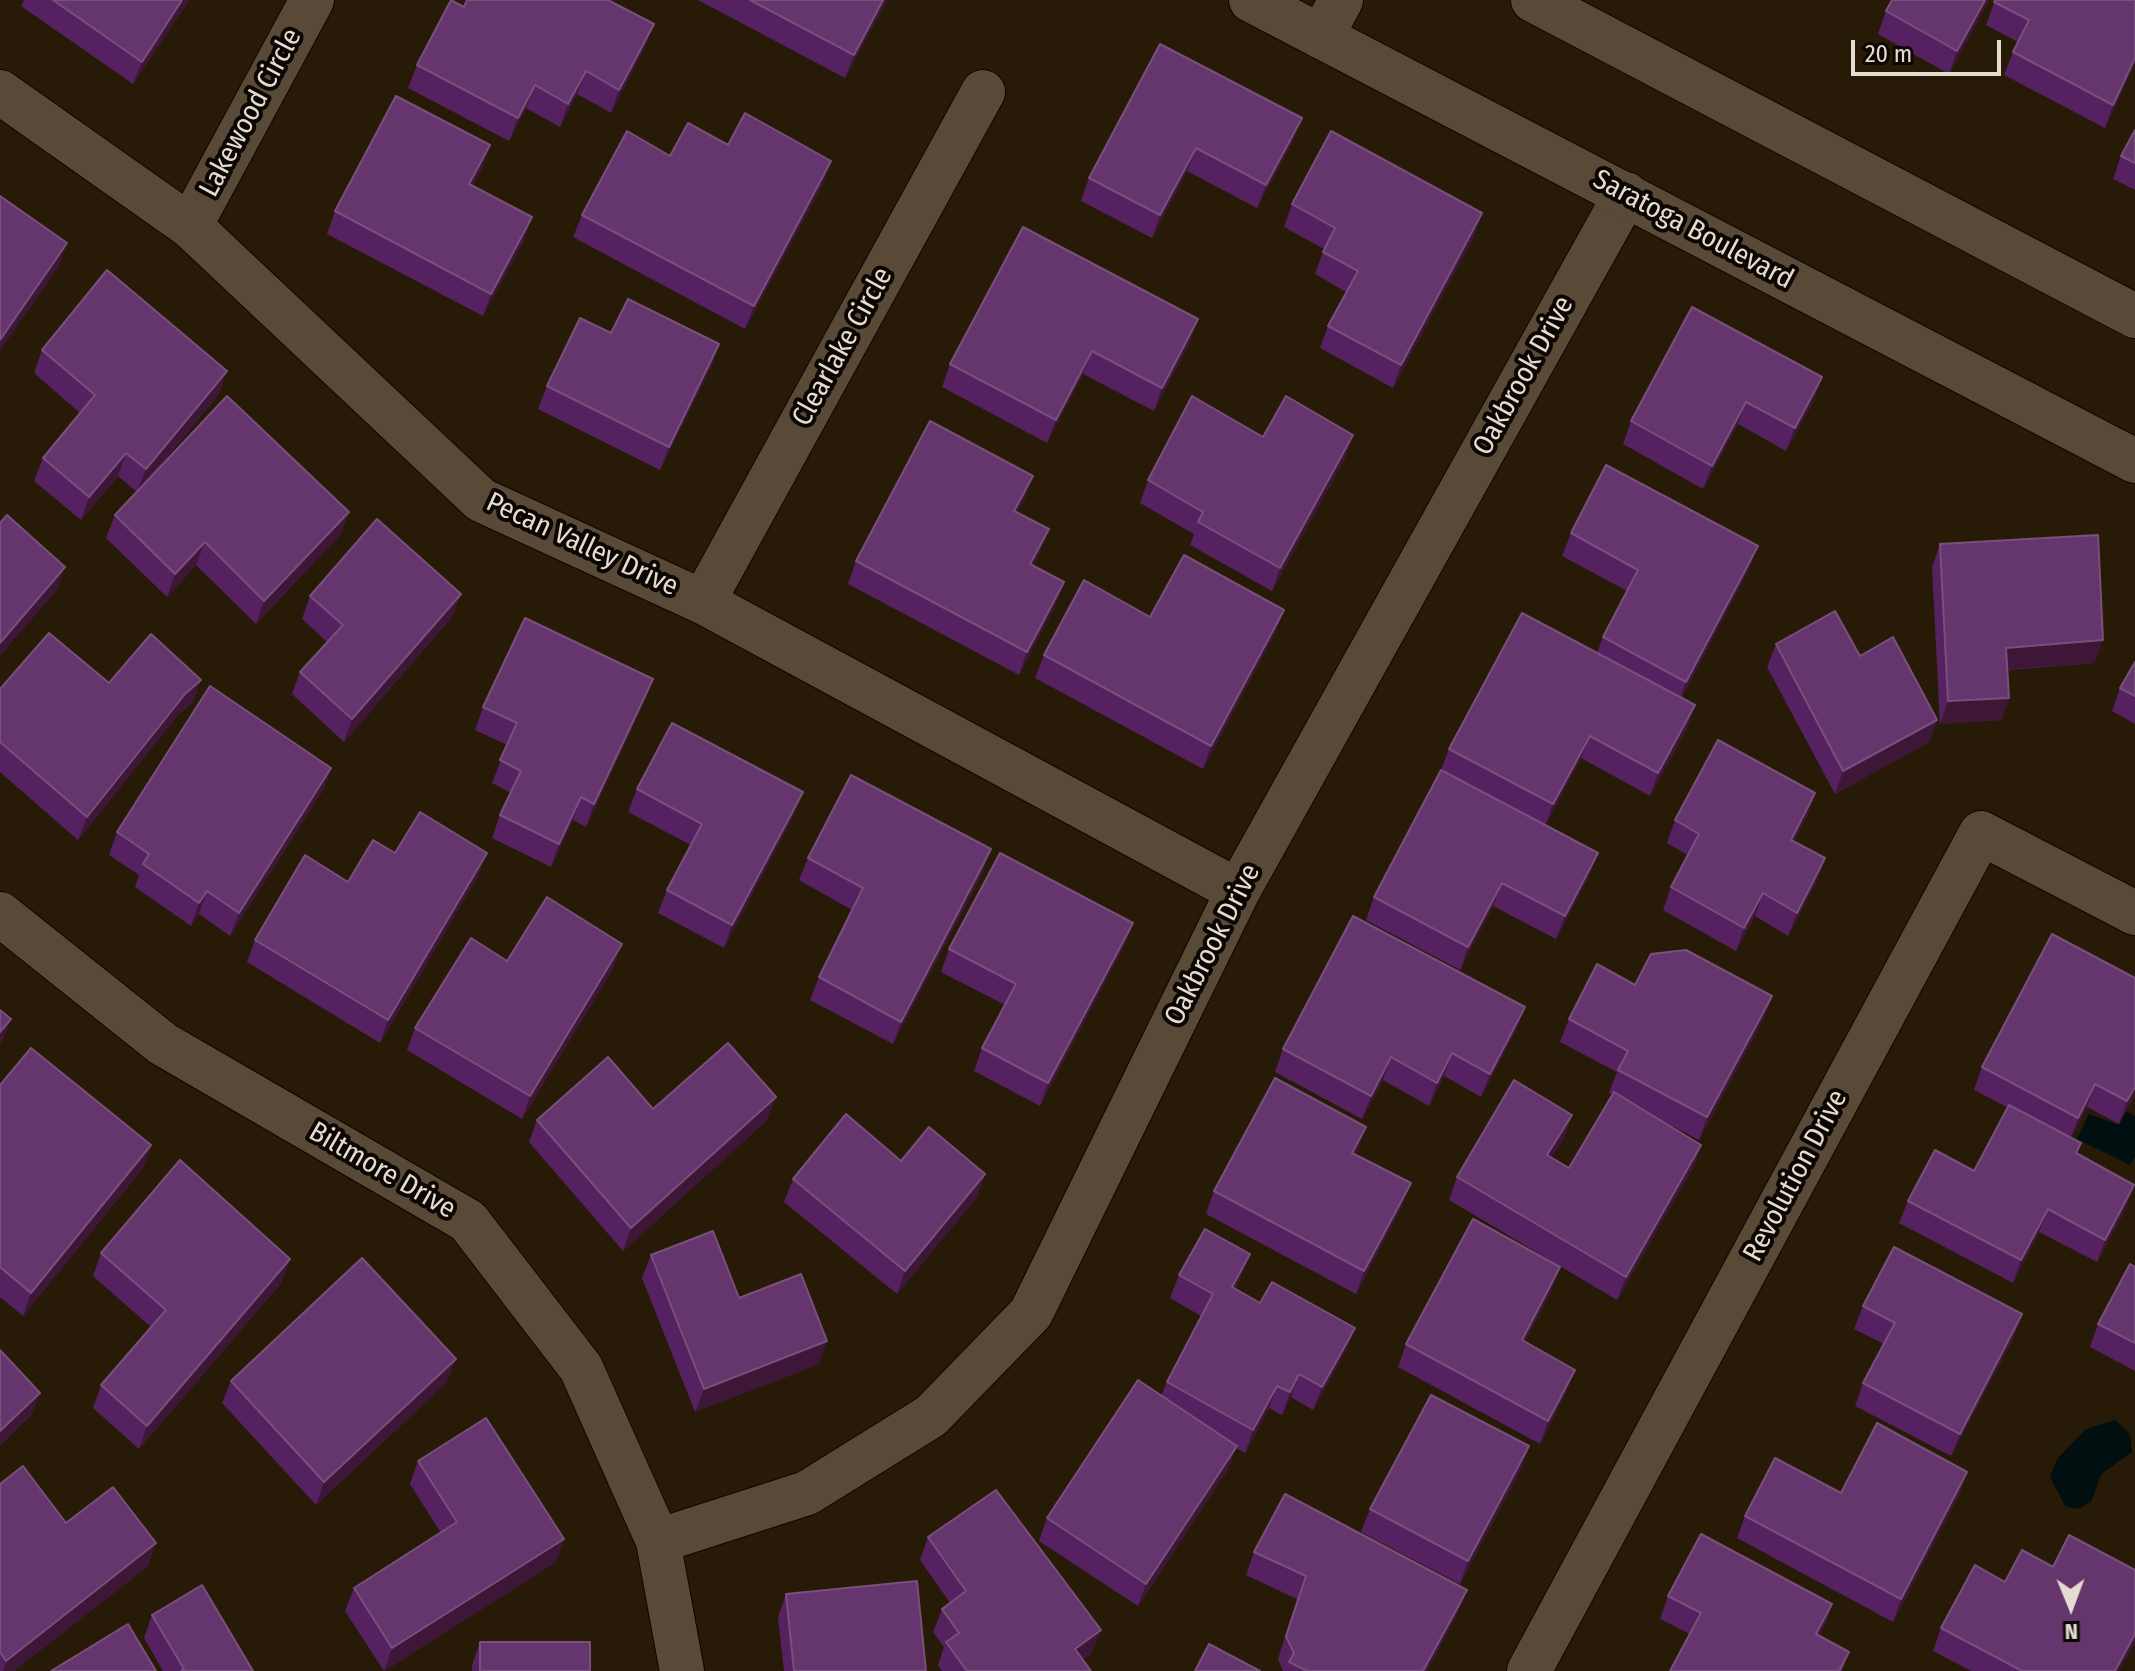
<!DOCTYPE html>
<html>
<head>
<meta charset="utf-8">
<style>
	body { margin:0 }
	#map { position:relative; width:2135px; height:1671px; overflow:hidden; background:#271b08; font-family:"Fira Sans Condensed",sans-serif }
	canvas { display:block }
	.north { position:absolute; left:2031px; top:1567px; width:80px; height:80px; -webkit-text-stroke:6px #0c0702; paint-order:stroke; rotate:179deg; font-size:22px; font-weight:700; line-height:32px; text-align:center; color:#e5dcd1 }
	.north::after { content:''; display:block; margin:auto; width:28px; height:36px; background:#e5dcd1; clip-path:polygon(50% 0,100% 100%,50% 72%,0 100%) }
	.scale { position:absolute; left:1851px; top:40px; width:150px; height:36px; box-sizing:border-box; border:4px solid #e5dcd1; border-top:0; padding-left:10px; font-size:24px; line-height:28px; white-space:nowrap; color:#e5dcd1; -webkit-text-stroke:6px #0c0702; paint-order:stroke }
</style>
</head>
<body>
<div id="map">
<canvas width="2135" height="1671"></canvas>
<div class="north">N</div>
<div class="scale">20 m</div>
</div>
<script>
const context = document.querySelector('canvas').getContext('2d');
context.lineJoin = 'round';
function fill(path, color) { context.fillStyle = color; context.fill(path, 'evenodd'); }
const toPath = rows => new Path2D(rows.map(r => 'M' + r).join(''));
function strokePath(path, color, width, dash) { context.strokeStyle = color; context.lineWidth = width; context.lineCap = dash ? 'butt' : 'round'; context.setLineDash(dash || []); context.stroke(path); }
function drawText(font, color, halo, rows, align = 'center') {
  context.font = font + ' "Fira Sans Condensed",sans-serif'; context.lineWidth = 8; context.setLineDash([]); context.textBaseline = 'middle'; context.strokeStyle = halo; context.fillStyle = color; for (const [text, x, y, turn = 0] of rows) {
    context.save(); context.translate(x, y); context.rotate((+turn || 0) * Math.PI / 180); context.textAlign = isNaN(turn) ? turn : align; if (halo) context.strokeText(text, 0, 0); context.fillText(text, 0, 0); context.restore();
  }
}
const water = toPath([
	[2126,1111,2135,1116,2135,1157,2130,1165,2077,1139,2089,1114,2118,1125],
	[2115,1420,2130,1434,2132,1452,2101,1474,2091,1502,2078,1509,2065,1506,2050,1477,2057,1459,2086,1429]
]);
const street = toPath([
	[0,92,190,226,481,500,703,602,1238,891],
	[190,226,312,0],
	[703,602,983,92],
	[0,914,163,1044,468,1221,581,1368,658,1541,682,1671],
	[658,1541,807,1493,931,1416,1031,1313,1238,891,1626,194],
	[1529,1671,1981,833,2135,913]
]);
const secondary = toPath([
	[1251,0,2135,461],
	[1533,0,2135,316],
	[1321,37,1341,0]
]);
const wall = toPath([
	[24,0,189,0,133,84,21,6],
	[698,0,887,0,845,78],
	[1892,0,1989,0,1949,74,1878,34,1886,11],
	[1995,0,2135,0,2135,63,2105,128,2004,75,2013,52,2018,42,1986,25],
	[464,7,645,47,611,113,577,94,560,127,526,108,509,141,408,88,417,65],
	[1160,44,1293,141,1257,208,1187,171,1152,238,1081,201,1089,178],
	[2135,130,2135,190,2113,179,2121,156],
	[728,145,823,184,745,329,573,237,582,215,670,156],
	[482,168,472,186,532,217,524,240,483,316,327,234,335,211],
	[1292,204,1482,213,1474,236,1393,388,1320,348,1328,326,1346,292,1315,274,1324,249,1284,227],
	[1198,319,1190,342,1154,411,1083,374,1047,443,942,387,950,364],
	[719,344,711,367,660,470,538,409,547,386],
	[42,350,219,394,147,481,349,512,340,535,256,624,196,565,167,597,106,538,115,515,137,492,118,476,81,520,34,481,43,458,80,413,34,373],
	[1822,377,1814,400,1786,451,1738,424,1703,489,1623,444,1631,421],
	[1263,437,1345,458,1272,591,1190,545,1194,534,1140,503,1148,480],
	[1025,498,1017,512,1049,529,1040,551,1033,565,1056,604,1019,675,848,584,856,561],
	[1571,533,1749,569,1682,697,1695,705,1687,728,1650,796,1581,758,1545,825,1589,876,1556,939,1493,906,1460,970,1366,920,1374,897,1441,770,1449,749,1597,653,1603,637,1627,591,1562,556],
	[1940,544,2095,663,2008,670,2009,698,2001,720,1940,724,1932,567],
	[310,596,452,617,344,742,292,694,300,672,327,642,302,619],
	[1284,610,1275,633,1203,769,1035,678,1044,655,1150,617],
	[1776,644,1937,720,1929,742,1835,794,1767,667],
	[2135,662,2135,724,2112,711,2120,688],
	[653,679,644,702,586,827,573,820,551,867,492,838,500,815,511,793,492,783,507,745,475,730,483,707],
	[201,680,192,703,177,716,78,840,0,772,0,689],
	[331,768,323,790,230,936,199,914,191,926,135,887,139,875,109,855,117,832],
	[637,789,794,815,724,948,658,913,667,890,691,845,628,812],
	[1815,793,1807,816,1794,841,1825,858,1817,881,1788,936,1755,916,1736,951,1663,910,1671,887,1688,855,1667,843,1675,820],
	[395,853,478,876,380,1043,247,962,255,940],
	[808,858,983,872,893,1044,810,1000,819,977,852,910,799,880],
	[1133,923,1124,946,1040,1106,974,1071,982,1048,1005,1005,941,972,949,949],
	[507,961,614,967,522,1119,407,1050,415,1028],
	[2135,978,2135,1094,2119,1124,2087,1107,2071,1137,2077,1154,2134,1185,2126,1208,2097,1262,2039,1232,2013,1283,1899,1223,1908,1201,1974,1171,2007,1107,1974,1090,1982,1067],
	[1635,985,1772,996,1764,1018,1699,1140,1657,1118,1701,1145,1693,1168,1617,1300,1449,1200,1457,1177,1572,1115,1564,1138,1551,1158,1569,1168,1612,1094,1609,1093,1617,1072,1560,1042,1569,1019],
	[1516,1030,1481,1097,1444,1076,1429,1106,1383,1080,1362,1119,1275,1072,1283,1049],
	[0,1085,151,1145,143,1168,23,1316,0,1297],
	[653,1109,767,1120,623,1251,529,1142,537,1120],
	[1366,1127,1355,1154,1402,1206,1356,1294,1206,1214,1214,1191],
	[901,1161,985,1174,977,1197,897,1294,784,1202,793,1179],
	[101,1253,282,1282,139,1449,93,1408,101,1385,151,1327,93,1276],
	[651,1255,819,1364,695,1412,642,1278],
	[2135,1267,2135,1371,2090,1347,2098,1324],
	[1179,1275,1241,1277,1235,1289,1260,1303,1355,1328,1346,1350,1313,1410,1291,1397,1282,1415,1269,1408,1245,1453,1236,1448,1228,1469,1138,1606,1039,1541,1047,1518,1161,1396,1167,1382,1201,1316,1170,1298],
	[1552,1290,1525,1341,1566,1392,1540,1444,1398,1367,1406,1344],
	[1863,1306,2014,1337,1951,1456,1855,1406,1863,1383,1884,1344,1854,1329],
	[231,1381,447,1382,316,1505,222,1403],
	[1529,1446,1521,1469,1460,1584,1361,1532,1370,1509],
	[418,1461,564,1539,556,1562,384,1671,345,1611,354,1588,441,1533,410,1484],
	[1967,1472,1959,1495,1893,1622,1737,1538,1745,1516,1841,1493],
	[0,1484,66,1523,148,1566,14,1671,0,1671],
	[928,1537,1092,1653,1083,1660,1091,1671,942,1671,938,1665,944,1647,933,1632,942,1609,950,1603,920,1560],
	[1254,1552,1467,1590,1458,1612,1427,1671,1283,1671,1278,1659,1297,1599,1246,1575],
	[786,1594,926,1671,784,1671,778,1617],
	[1668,1596,1832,1604,1824,1627,1819,1636,1849,1652,1842,1671,1670,1671,1690,1634,1660,1619],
	[152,1615,253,1671,163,1671,144,1638],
	[1941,1628,2119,1671,1971,1671,1933,1651],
	[480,1642,590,1671,472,1671,472,1665]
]);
const shadedWall = toPath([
	[182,0,189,0,133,84,142,62],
	[883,0,887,0,845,78,854,55],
	[1985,0,1989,0,1949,74,1957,51],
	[654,24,645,47,611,113,619,90],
	[2135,58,2135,63,2105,128,2113,105],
	[586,71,577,94,560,127,568,104],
	[535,85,526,108,509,141,518,118],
	[1302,118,1293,141,1257,208,1266,185],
	[490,145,482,168,461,207,469,184],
	[1196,148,1187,171,1152,238,1160,215],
	[831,161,823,184,745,329,754,306],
	[1482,213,1474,236,1393,388,1401,365],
	[532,217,524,240,483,316,491,294],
	[67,243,59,266,0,351,0,340],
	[1198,319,1190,342,1154,411,1162,388],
	[719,344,711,367,660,470,669,447],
	[1092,351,1083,374,1047,443,1056,420],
	[227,371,219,394,137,492,146,469],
	[1822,377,1814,400,1786,451,1795,428],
	[1746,402,1738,424,1703,489,1712,466],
	[1353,435,1345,458,1272,591,1280,568],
	[126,453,118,476,81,520,89,497],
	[1033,476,1025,498,1006,534,1014,511],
	[349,512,340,535,256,624,264,601],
	[1049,529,1040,551,1022,587,1030,564],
	[205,542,196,565,167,597,175,574],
	[1758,546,1749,569,1678,705,1686,682],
	[65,567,57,590,0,656,0,643],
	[1064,582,1056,604,1019,675,1027,652],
	[461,594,452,617,344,742,352,719],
	[1284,610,1275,633,1203,769,1211,746],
	[2103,640,2095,663,1998,670,2006,648],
	[653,679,644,702,586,827,594,804],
	[201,680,192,703,177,716,78,840,87,817,185,694],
	[2009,698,2001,720,1940,724,1948,701],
	[1695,705,1687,728,1650,796,1658,773],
	[1937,720,1929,742,1835,794,1843,771],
	[1590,736,1581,758,1545,827,1553,804],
	[331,768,323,790,230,936,239,913],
	[803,792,794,815,724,948,732,925],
	[1815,793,1807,816,1783,862,1791,840],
	[581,797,573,820,551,867,559,844],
	[991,849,983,872,893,1044,901,1022],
	[487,853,478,876,380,1043,388,1020],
	[1598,853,1589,876,1556,939,1565,916],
	[1825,858,1817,881,1788,936,1797,913],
	[1502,883,1493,906,1460,970,1468,947],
	[207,891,199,914,191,926,199,903],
	[1763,893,1755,916,1736,951,1744,928],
	[1133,923,1124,946,1040,1106,1048,1083],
	[622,944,614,967,522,1119,530,1096],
	[1772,996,1764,1018,1699,1140,1707,1117],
	[1525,1007,1516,1030,1481,1097,1490,1074],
	[11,1019,2,1042,0,1045,0,1032],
	[1452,1053,1444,1076,1429,1106,1437,1083],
	[1391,1057,1383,1080,1362,1119,1371,1096],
	[2095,1084,2087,1107,2070,1140,2078,1118],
	[2135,1087,2135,1094,2119,1124,2127,1101],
	[776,1097,767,1120,623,1251,631,1228],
	[1572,1115,1564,1138,1539,1178,1547,1155],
	[1366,1127,1358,1150,1344,1176,1352,1153],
	[151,1145,143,1168,23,1316,31,1293],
	[1701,1145,1693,1168,1617,1300,1626,1277],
	[985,1174,977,1197,897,1294,905,1271],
	[1411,1183,1402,1206,1356,1294,1364,1271],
	[2134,1185,2126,1208,2097,1262,2105,1240],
	[2048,1209,2039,1232,2013,1283,2021,1260],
	[1250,1254,1241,1277,1223,1310,1232,1287],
	[290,1259,282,1282,139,1449,147,1426],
	[1560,1267,1552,1290,1513,1363,1522,1340],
	[2022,1314,2014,1337,1951,1456,1960,1434],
	[1355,1328,1346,1350,1313,1410,1322,1387],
	[827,1341,819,1364,695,1412,704,1389],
	[456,1359,447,1382,316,1505,324,1482],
	[1575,1370,1566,1392,1540,1444,1548,1421],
	[1299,1374,1291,1397,1282,1415,1290,1392],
	[1277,1386,1269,1408,1245,1453,1253,1430],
	[40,1393,31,1416,0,1446,0,1431],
	[1237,1446,1228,1469,1138,1606,1146,1584],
	[1529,1446,1521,1469,1460,1584,1468,1561],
	[1967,1472,1959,1495,1893,1622,1901,1599],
	[564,1539,556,1562,384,1671,392,1648],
	[156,1543,148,1566,14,1671,3,1671,6,1661],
	[1467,1590,1458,1612,1427,1671,1423,1671],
	[1832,1604,1824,1627,1808,1657,1816,1634],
	[1101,1630,1092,1653,1068,1671,1075,1649],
	[2135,1634,2135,1642,2119,1671,2115,1671]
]);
const building = toPath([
	[53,0,182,0,142,62,53,0],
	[451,0,464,7,467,0,608,0,654,24,619,90,586,71,568,104,535,85,518,118,417,65,451,0],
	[750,0,883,0,854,55,750,0],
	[1892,0,1985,0,1957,51,1886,11,1892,0],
	[1995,0,2135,0,2135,58,2113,105,2013,52,2029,20,1994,2,1995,0],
	[1160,44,1302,118,1266,185,1196,148,1160,215,1089,178,1160,44],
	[396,96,490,145,469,184,532,217,491,294,335,211,396,96],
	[745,113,831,161,754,306,582,215,627,131,670,156,688,123,728,145,745,113],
	[2135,130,2135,163,2121,156,2135,130],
	[1331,131,1482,213,1401,365,1328,326,1358,271,1323,252,1335,228,1292,204,1331,131],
	[0,196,67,243,0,340,0,196],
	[1023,227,1198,319,1162,388,1092,351,1056,420,950,364,1023,227],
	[107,270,227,371,146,469,126,453,89,497,43,458,95,395,42,350,107,270],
	[628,299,719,344,669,447,547,386,580,318,611,333,628,299],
	[1692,307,1822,377,1795,428,1746,402,1712,466,1631,421,1692,307],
	[227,396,349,512,264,601,205,542,175,574,115,515,227,396],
	[1192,396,1263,437,1286,396,1353,435,1280,568,1198,522,1203,512,1148,480,1192,396],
	[930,421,1033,476,1014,511,1049,529,1030,564,1064,582,1027,652,856,561,930,421],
	[1606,465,1758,546,1686,682,1603,637,1638,570,1571,533,1606,465],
	[7,515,65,567,0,643,0,523,7,515],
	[377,519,461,594,352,719,300,672,343,625,310,596,377,519],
	[2098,535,2103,640,2006,648,2009,698,1948,701,1940,544,2098,535],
	[1184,555,1284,610,1211,746,1044,655,1084,580,1150,617,1184,555],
	[1835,611,1860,656,1893,637,1937,720,1843,771,1776,644,1835,611],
	[1522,613,1695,705,1658,773,1590,736,1553,804,1449,749,1522,613],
	[525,618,653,679,594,804,581,797,559,844,500,815,521,771,500,760,517,723,483,707,525,618],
	[49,633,109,683,151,634,201,680,185,694,87,817,0,742,0,689,49,633],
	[2135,662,2135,696,2120,688,2135,662],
	[210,686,331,768,239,913,207,891,199,903,143,864,149,854,117,832,210,686],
	[672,723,803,792,732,925,667,890,702,824,637,789,672,723],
	[1718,740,1815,793,1791,840,1825,858,1797,913,1763,893,1744,928,1671,887,1699,834,1675,820,1718,740],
	[1441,770,1598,853,1565,916,1502,883,1468,947,1374,897,1441,770],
	[851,775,991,849,901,1022,819,977,863,888,808,858,851,775],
	[420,812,487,853,388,1020,255,940,305,855,348,882,373,840,395,853,420,812],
	[1000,853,1133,923,1048,1083,982,1048,1016,984,949,949,1000,853],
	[547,897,622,944,530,1096,415,1028,471,938,507,961,547,897],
	[1353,916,1525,1007,1490,1074,1452,1053,1437,1083,1391,1057,1371,1096,1283,1049,1353,916],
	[2052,934,2135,978,2135,1087,2127,1101,2095,1084,2078,1118,1982,1067,2052,934],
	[1686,950,1772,996,1707,1117,1618,1070,1628,1051,1569,1019,1597,964,1635,985,1651,954,1686,950],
	[0,1010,11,1019,0,1032,0,1010],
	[728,1043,776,1097,631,1228,537,1120,608,1057,653,1109,728,1043],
	[31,1048,151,1145,31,1293,0,1267,0,1085,31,1048],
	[1275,1078,1366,1127,1352,1153,1411,1183,1364,1271,1214,1191,1275,1078],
	[1514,1080,1572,1115,1547,1155,1569,1168,1614,1092,1701,1145,1626,1277,1457,1177,1514,1080],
	[2009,1105,2081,1143,2076,1153,2134,1185,2105,1240,2048,1209,2021,1260,1908,1201,1935,1150,1974,1171,2009,1105],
	[846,1114,901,1161,929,1127,985,1174,905,1271,793,1179,846,1114],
	[180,1160,290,1259,147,1426,101,1385,166,1310,101,1253,180,1160],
	[1473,1219,1560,1267,1522,1340,1575,1370,1548,1421,1406,1344,1473,1219],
	[1205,1229,1250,1254,1232,1287,1260,1303,1272,1282,1355,1328,1322,1387,1299,1374,1290,1392,1277,1386,1253,1430,1167,1382,1213,1294,1179,1275,1205,1229],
	[713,1231,739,1298,801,1274,827,1341,704,1389,651,1255,713,1231],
	[1894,1247,2022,1314,1960,1434,1863,1383,1895,1323,1863,1306,1894,1247],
	[362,1258,456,1359,324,1482,231,1381,362,1258],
	[2130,1264,2135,1267,2135,1343,2098,1324,2130,1264],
	[0,1350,40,1393,0,1431,0,1350],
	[1138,1380,1237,1446,1146,1584,1047,1518,1138,1380],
	[1431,1395,1529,1446,1468,1561,1370,1509,1431,1395],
	[486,1418,564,1539,392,1648,354,1588,457,1522,418,1461,486,1418],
	[1877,1423,1967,1472,1901,1599,1745,1516,1775,1458,1841,1493,1877,1423],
	[23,1466,66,1523,113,1487,156,1543,6,1661,0,1652,0,1484,23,1466],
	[996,1490,1101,1630,1075,1649,1091,1671,967,1671,946,1642,959,1633,942,1609,966,1591,928,1537,996,1490],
	[1285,1494,1467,1590,1423,1671,1307,1671,1289,1662,1294,1653,1286,1636,1306,1576,1254,1552,1285,1494],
	[1701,1534,1832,1604,1816,1634,1849,1652,1839,1671,1670,1671,1701,1613,1668,1596,1701,1534],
	[2069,1535,2135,1570,2135,1634,2115,1671,2022,1671,1941,1628,1975,1565,2005,1582,2022,1550,2053,1567,2069,1535],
	[917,1581,926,1671,794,1671,786,1594,917,1581],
	[202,1585,253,1671,181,1671,184,1669,152,1615,202,1585],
	[128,1624,156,1671,51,1671,128,1624],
	[480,1642,590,1642,590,1671,480,1671,480,1642],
	[1209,1644,1260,1671,1195,1671,1209,1644]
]);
const streetNames = [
	["Lakewood Circle",251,113,-62],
	["Saratoga Boulevard",1693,230,28],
	["Clearlake Circle",843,347,-61],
	["Oakbrook Drive",1524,376,-61],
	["Pecan Valley Drive",582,545,25],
	["Oakbrook Drive",1213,945,-63],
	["Biltmore Drive",382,1171,30],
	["Revolution Drive",1796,1176,-62]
];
fill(water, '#010f10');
strokePath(street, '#100500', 46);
strokePath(secondary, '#100500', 46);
strokePath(street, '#594a37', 44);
strokePath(secondary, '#594a37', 44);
fill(wall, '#562160');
fill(shadedWall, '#3d1638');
fill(building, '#65356d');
strokePath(building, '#794f7c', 2);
drawText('28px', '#e5dcd1', '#0c0702', streetNames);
</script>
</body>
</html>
